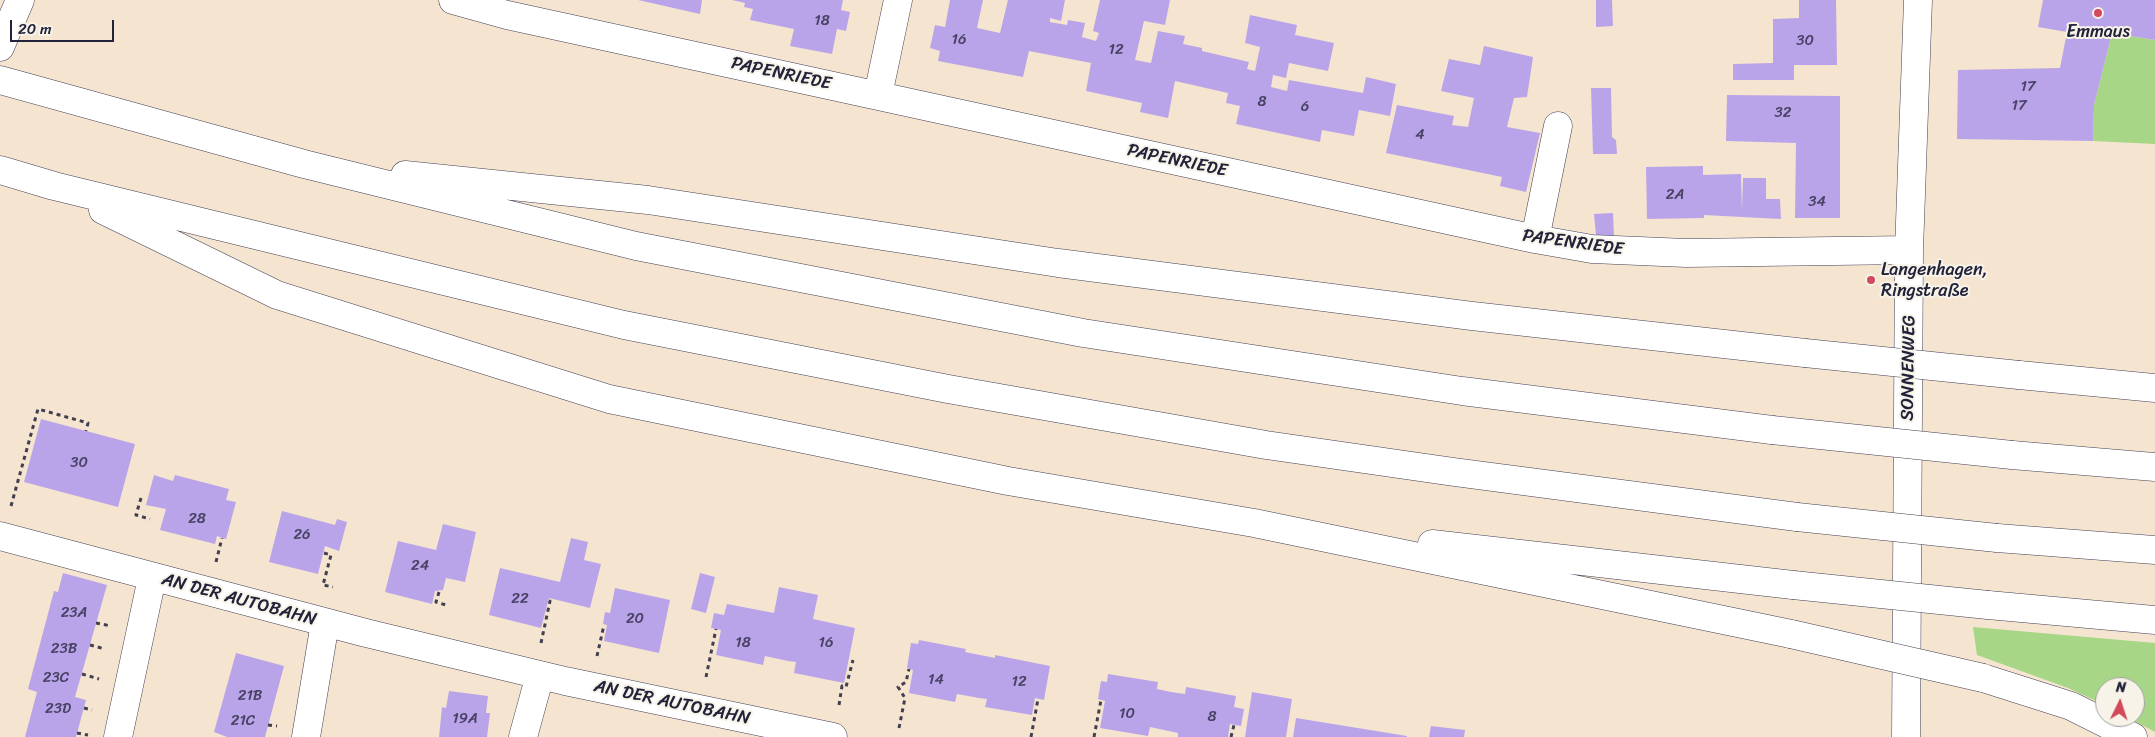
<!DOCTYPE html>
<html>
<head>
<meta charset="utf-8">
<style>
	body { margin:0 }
	#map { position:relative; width:2155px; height:737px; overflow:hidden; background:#f5e5d0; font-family:Sriracha,sans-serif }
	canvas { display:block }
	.north { position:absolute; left:2095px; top:677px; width:50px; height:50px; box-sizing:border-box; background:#f7f3e8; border:1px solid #a29fa3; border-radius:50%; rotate:4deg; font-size:14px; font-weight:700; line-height:20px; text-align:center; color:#22223b }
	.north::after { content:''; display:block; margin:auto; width:18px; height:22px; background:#d1495b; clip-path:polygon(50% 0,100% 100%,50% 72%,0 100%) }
	.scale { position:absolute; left:10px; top:20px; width:104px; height:22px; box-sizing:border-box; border:2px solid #22223b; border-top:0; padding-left:6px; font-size:15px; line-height:18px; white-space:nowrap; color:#22223b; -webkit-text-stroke:4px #f7f3e8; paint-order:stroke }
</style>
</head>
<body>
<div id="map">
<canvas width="2155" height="737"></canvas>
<div class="north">N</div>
<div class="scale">20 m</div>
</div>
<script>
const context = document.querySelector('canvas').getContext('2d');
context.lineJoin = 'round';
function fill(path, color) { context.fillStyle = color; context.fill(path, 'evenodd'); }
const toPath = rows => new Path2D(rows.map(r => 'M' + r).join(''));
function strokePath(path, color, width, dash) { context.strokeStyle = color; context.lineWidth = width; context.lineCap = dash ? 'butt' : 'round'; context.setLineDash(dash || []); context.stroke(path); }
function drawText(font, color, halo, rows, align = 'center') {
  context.font = font + ' Sriracha,sans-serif'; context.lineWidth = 4; context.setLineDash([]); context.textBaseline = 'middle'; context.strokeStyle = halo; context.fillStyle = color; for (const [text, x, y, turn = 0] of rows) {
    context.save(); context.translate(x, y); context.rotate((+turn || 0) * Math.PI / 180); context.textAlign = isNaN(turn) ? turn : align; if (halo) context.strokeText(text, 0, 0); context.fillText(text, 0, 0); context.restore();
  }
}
const green = toPath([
	[2112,33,2155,40,2155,144,2093,141,2094,105],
	[1973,627,2155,643,2155,732,2127,717,2135,717,2135,687,2105,687,2105,705,2068,688,1977,655]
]);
const building = toPath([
	[638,0,702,0,700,14],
	[732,0,843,0,841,10,850,12,846,31,837,29,832,54,790,46,794,29,750,20,753,9,744,7,745,3],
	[950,0,983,0,977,28,1000,33,1008,0,1065,0,1061,21,1050,18,1050,22,1067,25,1068,20,1085,23,1082,37,1096,41,1099,33,1093,31,1100,0,1170,0,1165,25,1144,21,1135,60,1151,63,1158,31,1185,36,1183,44,1202,48,1202,51,1249,62,1247,69,1255,71,1260,47,1245,43,1250,15,1297,25,1295,35,1334,43,1328,71,1289,63,1286,78,1273,75,1271,87,1287,91,1289,80,1363,93,1366,77,1396,84,1390,116,1359,110,1354,136,1322,130,1320,142,1236,124,1240,106,1226,103,1228,93,1175,81,1168,118,1140,112,1142,103,1086,91,1091,63,1029,51,1023,77,938,61,940,51,930,48,935,25,945,27],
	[1596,0,1612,0,1613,26,1596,27],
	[1799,0,1836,0,1837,65,1794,65,1794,80,1733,80,1733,64,1773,63,1773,19,1799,18],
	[2043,0,2155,0,2155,40,2112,33,2094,105,2093,141,1957,139,1958,70,2060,68,2067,32,2038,27],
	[1484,46,1533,57,1527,97,1514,98,1507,127,1540,133,1526,192,1500,186,1502,177,1386,153,1397,105,1454,116,1452,125,1468,127,1474,98,1441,91,1449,59,1480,65],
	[1591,88,1611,88,1612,137,1616,140,1617,154,1593,154],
	[1727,95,1840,96,1840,218,1795,218,1796,143,1726,141],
	[1703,166,1703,175,1741,174,1742,210,1743,178,1766,178,1766,199,1780,199,1781,219,1704,215,1704,218,1647,219,1646,167],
	[1613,213,1614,237,1596,235,1594,214],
	[41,419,135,444,118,507,24,482],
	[154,475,173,481,175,475,229,489,226,500,236,502,226,539,217,536,215,544,160,530,166,509,146,505],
	[282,511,335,525,337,519,347,522,339,551,325,546,318,574,269,562],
	[443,524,476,532,465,582,446,578,443,590,435,591,432,604,385,592,398,541,436,550],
	[571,538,588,542,584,560,601,564,590,608,549,598,541,628,489,615,500,568,560,582],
	[63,573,107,585,75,697,86,700,76,737,25,737,37,692,28,689,54,591,58,592],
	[700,573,715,577,706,613,691,609],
	[779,587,818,595,813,619,855,628,844,683,794,673,796,662,788,661,765,656,763,665,716,655,721,630,711,628,714,613,724,615,727,604,774,613],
	[615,588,670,600,659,653,604,641,607,625,603,624,605,612,610,613],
	[919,640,966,649,965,652,995,658,995,655,1050,666,1044,700,1035,698,1032,715,985,707,987,699,979,698,957,694,955,702,909,693,913,670,907,668,911,643,918,644],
	[236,653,284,666,265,737,227,737,214,732],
	[1108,674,1158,682,1157,689,1171,692,1185,694,1186,687,1236,696,1234,707,1244,709,1241,726,1230,724,1228,737,1178,737,1178,733,1150,727,1148,736,1100,728,1105,701,1098,699,1101,681,1107,682],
	[449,691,488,696,486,713,490,713,487,737,439,737,442,707,446,708],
	[1252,692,1292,699,1286,737,1245,737],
	[1296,718,1407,736,1407,737,1293,737],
	[1431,726,1465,730,1464,737,1429,737]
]);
const path = toPath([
	[141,498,136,515,150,519],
	[11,506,38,409,88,423,86,431],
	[324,553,331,555,323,585,333,587],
	[216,562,222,538],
	[439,592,436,602,446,605],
	[96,623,111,626],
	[541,643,550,601,548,600],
	[90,645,105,649],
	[597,656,604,625],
	[82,674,99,679],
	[706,677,716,629],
	[839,705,842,686,846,687,853,660],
	[84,708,92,710],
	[268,725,277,726],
	[899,728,905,698,898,687,906,682,909,669],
	[77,733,88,735],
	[1031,737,1038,699],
	[1094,737,1101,700],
	[1231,737,1234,725]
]);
const minor = toPath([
	[453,0,507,15,1535,239,1592,249,1686,253,1909,250],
	[0,47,20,0],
	[878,95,898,0],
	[1535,239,1558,126],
	[0,536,366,633,565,681,833,737],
	[118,737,152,578],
	[306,737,325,623],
	[523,737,540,675],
	[1906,737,1909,250,1918,0]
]);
const highway = toPath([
	[0,80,304,164,636,246,1083,333,1462,391,1772,430],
	[0,170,54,186,624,325,948,389,1266,445,1454,472,1797,517],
	[405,175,648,200,1058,263,1472,316,1805,353],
	[103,210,277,295,609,399,1008,481,1254,523,1791,634],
	[2019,375,2155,388],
	[2012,455,2155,467],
	[1997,538,2155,550],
	[1432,544,1793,585],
	[1988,605,2155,620],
	[1983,678,2071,706,2133,737]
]);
const highwayBridge = toPath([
	[1805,353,2019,375],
	[1772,430,2012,455],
	[1797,517,1997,538],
	[1793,585,1988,605],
	[1791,634,1983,678]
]);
const markers = [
	[2098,13,5,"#d1495b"],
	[1871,280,5,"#d1495b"]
];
const numberNames = [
	["18",822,21],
	["16",959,40],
	["30",1805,41],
	["12",1116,50],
	["17",2028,87],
	["8",1262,102],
	["17",2019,106],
	["6",1305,107],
	["32",1783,113],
	["4",1420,135],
	["2A",1675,195],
	["34",1817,202],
	["30",79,463],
	["28",197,519],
	["26",302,535],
	["24",420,566],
	["22",520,599],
	["23A",74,613],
	["20",635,619],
	["18",743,643],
	["16",826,643],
	["23B",64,649],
	["23C",56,678],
	["14",936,680],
	["12",1019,682],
	["21B",250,696],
	["23D",58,709],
	["10",1127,714],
	["8",1212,717],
	["19A",465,719],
	["21C",243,721]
];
const poiNames = [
	["Emmaus",2098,32],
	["Langenhagen,",1881,270,"left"],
	["Ringstraße",1881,291,"left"]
];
const streetNames = [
	["PAPENRIEDE",781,74,12],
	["PAPENRIEDE",1177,161,12],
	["PAPENRIEDE",1573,243,8],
	["SONNENWEG",1909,368,-89],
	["AN DER AUTOBAHN",239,600,15],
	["AN DER AUTOBAHN",672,703,12]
];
fill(green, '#a7d786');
fill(building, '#baa4e9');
strokePath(minor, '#423f51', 29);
strokePath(highway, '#423f51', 29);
strokePath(path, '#423f51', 3, [4, 4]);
strokePath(minor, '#fff', 28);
strokePath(highway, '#fff', 28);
strokePath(highwayBridge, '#423f51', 29, []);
strokePath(highwayBridge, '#fff', 28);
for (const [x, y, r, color] of markers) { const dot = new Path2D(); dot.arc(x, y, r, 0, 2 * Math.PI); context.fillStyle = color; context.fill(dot); strokePath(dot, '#f7f3e8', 2); }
drawText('15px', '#484266', null, numberNames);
drawText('18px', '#22223b', '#f7f3e8', poiNames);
drawText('18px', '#22223b', '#f7f3e8', streetNames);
</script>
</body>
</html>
